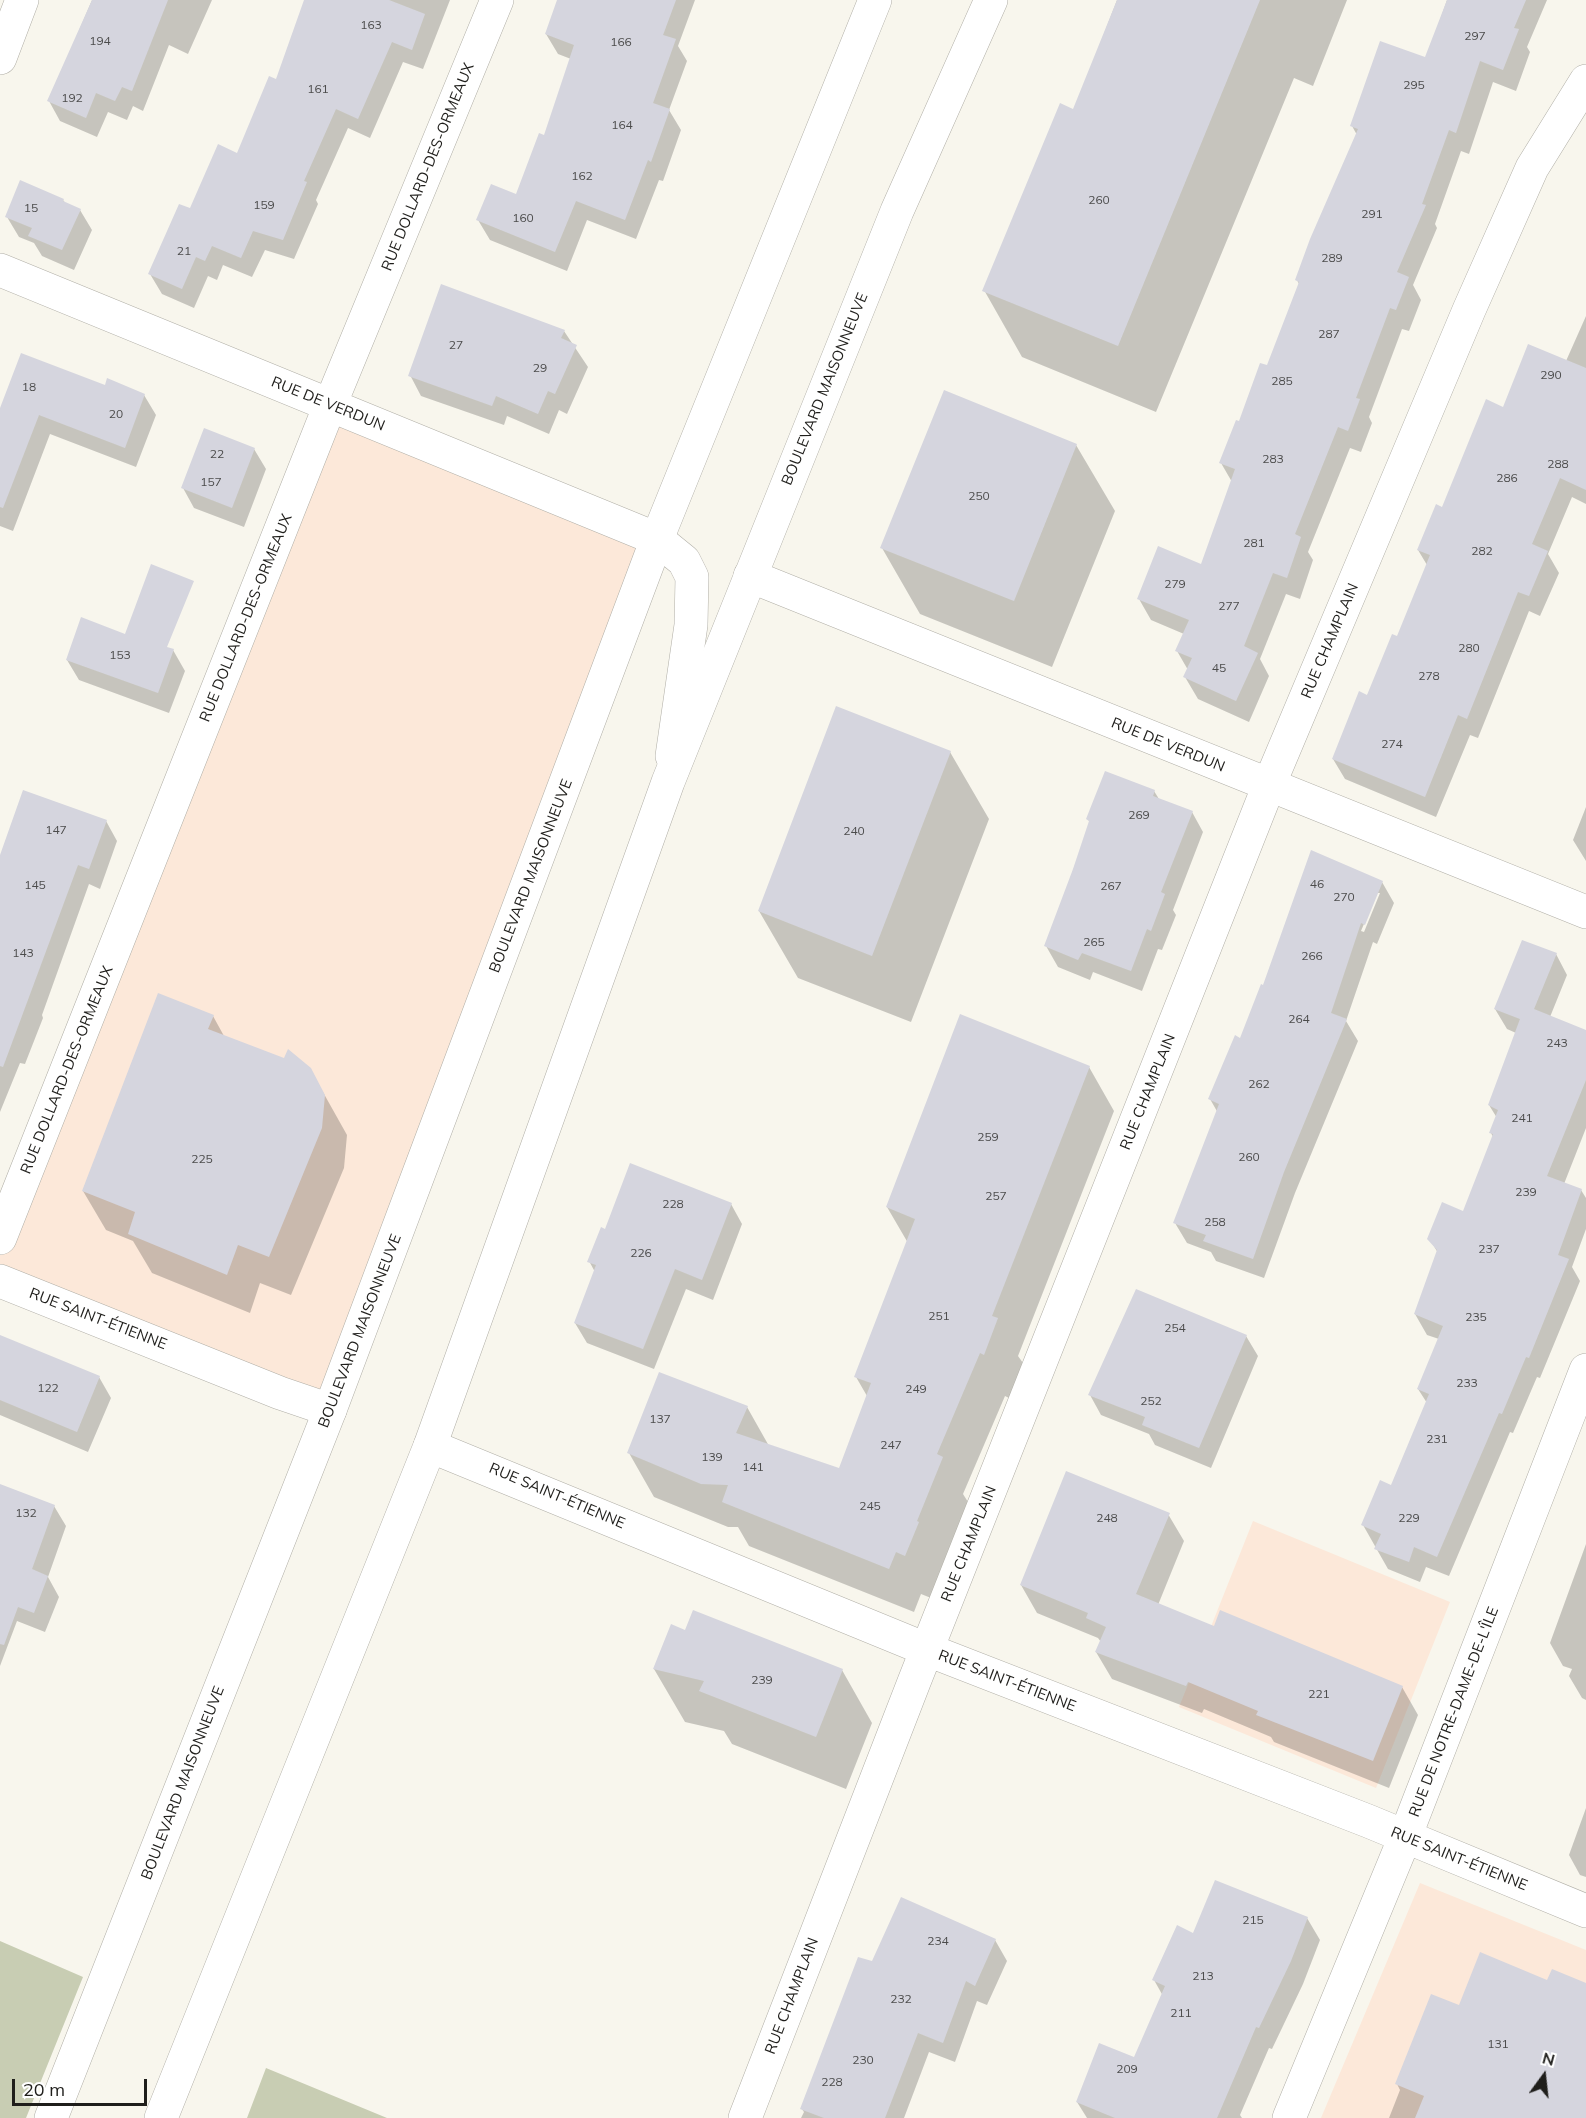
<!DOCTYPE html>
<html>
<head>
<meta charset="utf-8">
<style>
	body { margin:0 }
	#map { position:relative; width:1586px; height:2118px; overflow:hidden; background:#f8f6ed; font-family:Mulish,sans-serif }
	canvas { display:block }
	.north { position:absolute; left:1514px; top:2046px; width:60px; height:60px; -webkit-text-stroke:4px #fff; paint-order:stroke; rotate:15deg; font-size:16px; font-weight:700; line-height:24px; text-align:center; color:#1f1e1b }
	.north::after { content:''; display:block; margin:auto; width:21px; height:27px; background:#1f1e1b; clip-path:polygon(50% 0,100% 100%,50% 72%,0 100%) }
	.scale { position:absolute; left:12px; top:2079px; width:135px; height:27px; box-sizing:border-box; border:3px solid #1f1e1b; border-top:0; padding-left:8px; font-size:18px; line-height:21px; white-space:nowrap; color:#1f1e1b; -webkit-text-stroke:4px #fff; paint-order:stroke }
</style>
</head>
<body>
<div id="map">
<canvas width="1586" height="2118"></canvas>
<div class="north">N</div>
<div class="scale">20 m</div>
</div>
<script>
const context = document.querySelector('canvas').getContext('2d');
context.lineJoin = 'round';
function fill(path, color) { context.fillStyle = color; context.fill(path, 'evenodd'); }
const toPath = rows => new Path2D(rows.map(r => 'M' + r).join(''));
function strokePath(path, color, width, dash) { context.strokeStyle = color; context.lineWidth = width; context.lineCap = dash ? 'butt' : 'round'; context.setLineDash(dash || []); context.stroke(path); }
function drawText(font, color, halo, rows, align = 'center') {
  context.font = font + ' Mulish,sans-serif'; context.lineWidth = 4.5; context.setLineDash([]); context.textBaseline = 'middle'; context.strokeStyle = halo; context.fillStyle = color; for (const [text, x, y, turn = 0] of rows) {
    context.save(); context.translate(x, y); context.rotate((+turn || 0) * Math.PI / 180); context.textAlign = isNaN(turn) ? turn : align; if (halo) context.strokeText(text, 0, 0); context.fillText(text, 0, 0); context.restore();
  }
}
const commercial = toPath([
	[330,405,657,539,330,1410,0,1281,0,1238],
	[1253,1521,1450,1602,1376,1788,1179,1707],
	[1420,1883,1586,1950,1586,2118,1321,2118]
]);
const green = toPath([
	[0,1941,83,1977,26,2118,0,2118],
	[266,2068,387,2118,247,2118]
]);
const shadow = toPath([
	[92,0,212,0,188,54,169,45,143,111,133,106,127,120,108,112,97,137,60,121,49,101],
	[306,0,450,0,423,69,403,62,370,138,348,128,316,200,318,204,294,259,265,250,252,277,223,265,217,280,208,276,194,308,162,294,150,274,191,210,238,155,276,81],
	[559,0,695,0,678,46,687,61,669,110,681,130,663,181,659,180,636,239,587,220,567,271,490,240,478,220,516,196,545,137,571,59,558,54,546,34],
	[1117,0,1347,0,1313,86,1294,78,1156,412,1022,357,984,290,1074,111],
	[1447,0,1547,0,1527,47,1530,52,1516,91,1493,82,1469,154,1461,151,1435,224,1437,228,1413,285,1421,300,1409,331,1402,329,1369,417,1372,423,1361,452,1350,448,1308,552,1313,560,1300,599,1286,594,1260,659,1269,676,1249,722,1198,699,1185,677,1188,670,1177,651,1184,634,1151,620,1139,599,1202,566,1232,482,1221,463,1267,367,1299,284,1297,280,1357,135,1352,126,1426,59],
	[63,200,66,204,80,210,92,230,74,270,42,256,34,243,19,237,7,217],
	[1586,316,1586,504,1572,497,1548,554,1559,573,1540,616,1529,611,1478,738,1470,735,1436,817,1345,779,1333,759,1398,638,1427,565,1418,550,1503,409,1566,361],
	[564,331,588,367,567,414,559,410,549,434,507,416,504,425,421,396,410,375],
	[106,386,144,395,156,415,136,467,50,434,13,531,0,526,0,412],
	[1076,445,1115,511,1052,667,920,614,882,548],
	[254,449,266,469,244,527,194,508,183,488],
	[125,636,173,650,185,671,169,713,79,680,67,660],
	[950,752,989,819,911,1022,798,978,759,911],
	[1154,791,1159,799,1192,812,1203,832,1173,910,1176,915,1162,950,1158,949,1142,991,1093,972,1090,980,1058,967,1046,946,1090,823,1088,819],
	[1586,807,1586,861,1573,840],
	[106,821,117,841,100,889,89,884,42,1015,43,1018,25,1064,20,1063,0,1112,0,860],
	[1382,882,1394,903,1377,944,1373,942,1346,1021,1358,1041,1295,1193,1264,1278,1216,1261,1211,1252,1187,1243,1175,1223,1218,1113,1210,1099,1241,1040],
	[1377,893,1380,893,1364,932,1361,931],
	[1556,954,1567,975,1550,1017,1586,1032,1586,1128,1564,1184,1581,1190,1586,1198,1586,1229,1572,1267,1580,1281,1540,1378,1537,1377,1513,1433,1510,1432,1449,1576,1426,1567,1420,1582,1388,1569,1363,1525,1392,1487,1427,1403,1418,1389,1439,1339,1427,1335,1415,1314,1438,1253,1429,1238,1464,1213,1493,1137,1491,1133,1497,1118,1489,1105,1516,1033,1507,1029,1495,1009],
	[213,1016,224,1036,310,1069,347,1135,344,1168,291,1295,260,1283,250,1313,152,1273,133,1241,106,1230,83,1191],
	[1089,1067,1114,1111,1018,1356,1023,1363,1009,1398,1005,1396,963,1494,968,1502,931,1598,921,1594,914,1612,749,1546,738,1527,728,1527,654,1497,629,1453,747,1407,769,1446,840,1470,867,1396,856,1377,908,1243,887,1207],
	[731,1204,742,1224,713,1300,686,1289,654,1369,587,1343,575,1323,595,1272,589,1261],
	[1246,1336,1258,1356,1211,1468,1155,1445,1149,1434,1101,1415,1090,1395],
	[0,1357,99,1377,111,1398,88,1452,0,1415],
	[0,1495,54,1506,66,1526,48,1577,59,1597,45,1632,17,1621,0,1666],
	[1168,1514,1184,1541,1158,1605,1215,1628,1402,1687,1418,1715,1389,1788,1274,1742,1271,1737,1204,1709,1202,1713,1112,1679,1096,1652,1101,1642,1098,1638,1037,1613,1021,1585],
	[1586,1544,1586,1700,1582,1698,1569,1676,1572,1669,1563,1666,1550,1643],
	[686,1631,842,1670,872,1723,846,1789,732,1744,724,1731,685,1722,654,1669],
	[1586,1808,1586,1877,1580,1875,1569,1855],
	[1307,1918,1320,1940,1303,1984,1272,2049,1269,2048,1240,2115,1242,2118,1087,2118,1077,2102,1135,2059,1163,1996,1154,1980,1194,1935],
	[995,1940,1007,1961,987,2005,977,2001,955,2062,929,2052,904,2118,801,2118,804,2112,801,2108,872,1963],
	[1548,1981,1586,1984,1586,2118,1389,2118,1400,2090,1397,2084,1460,2007]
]);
const building = toPath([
	[92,0,168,0,132,91,122,87,115,101,96,93,86,118,47,101],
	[304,0,389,0,425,14,412,50,392,42,358,119,336,109,304,181,307,182,283,240,253,231,241,258,212,246,205,261,196,257,182,289,148,274,179,204,190,208,218,144,237,153,269,76,276,79],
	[557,0,676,0,663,35,676,39,653,103,670,109,651,162,648,160,625,220,576,201,555,252,476,220,491,184,516,194,539,133,544,135,574,45,545,34],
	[1117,0,1260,0,1118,346,982,291,1060,103,1073,109],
	[1447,0,1526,0,1514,28,1519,29,1503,70,1480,61,1456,133,1449,130,1422,204,1426,205,1397,272,1409,277,1396,310,1390,308,1356,398,1360,399,1348,431,1338,427,1295,534,1301,537,1287,578,1273,573,1244,646,1258,653,1236,701,1183,677,1192,658,1175,651,1189,620,1137,599,1158,546,1201,564,1235,469,1219,463,1236,420,1239,421,1260,363,1267,365,1299,282,1295,280,1310,239,1358,129,1350,126,1380,41,1425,57],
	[20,180,64,199,63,201,81,209,62,250,28,236,32,228,5,217],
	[441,284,565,330,561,338,577,345,555,394,548,391,538,414,496,396,492,406,408,376],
	[1528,344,1586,368,1586,490,1560,478,1532,544,1548,551,1529,596,1518,592,1467,719,1458,715,1425,797,1332,759,1359,691,1367,695,1392,634,1397,636,1430,555,1417,550,1436,504,1442,507,1486,399,1503,407],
	[21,353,105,385,107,378,145,394,125,448,39,415,3,508,0,507,0,408],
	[944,390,1077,444,1014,601,880,548],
	[204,428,255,448,232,508,181,488],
	[151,564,194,581,167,647,174,649,158,693,66,660,81,617,125,634],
	[836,706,951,751,872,956,758,911],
	[1105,771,1155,790,1153,796,1193,811,1161,892,1165,894,1151,931,1147,929,1131,971,1082,953,1078,960,1044,946,1073,869,1089,821,1086,819],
	[23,790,107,820,89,869,78,865,3,1067,0,1066,0,855],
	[1311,850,1383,881,1365,925,1361,923,1331,1013,1347,1019,1284,1172,1253,1259,1203,1241,1206,1235,1173,1223,1219,1104,1208,1099,1235,1035,1240,1038,1261,984,1263,985],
	[1522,940,1557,953,1534,1009,1586,1030,1586,1080,1547,1176,1582,1189,1558,1255,1569,1259,1529,1358,1526,1357,1502,1414,1499,1413,1437,1557,1414,1547,1409,1562,1374,1549,1381,1534,1361,1525,1380,1480,1391,1485,1429,1394,1417,1389,1443,1326,1414,1314,1437,1250,1427,1239,1442,1202,1463,1211,1493,1134,1489,1133,1498,1110,1488,1105,1520,1019,1494,1009],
	[158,993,214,1015,208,1029,284,1058,288,1049,311,1068,325,1095,322,1128,269,1257,238,1245,227,1275,128,1234,135,1212,82,1191],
	[960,1014,1090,1066,992,1316,998,1318,984,1355,980,1353,937,1454,943,1457,917,1521,919,1522,905,1556,896,1552,889,1569,722,1502,728,1485,701,1484,627,1453,659,1372,748,1406,736,1433,839,1468,871,1383,854,1377,915,1219,886,1207],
	[630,1163,732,1203,702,1280,675,1269,643,1349,574,1323,596,1265,587,1262,601,1227,605,1229],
	[1136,1289,1247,1335,1199,1448,1142,1425,1145,1417,1088,1395],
	[0,1335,100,1376,77,1432,0,1400],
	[1066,1471,1170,1513,1136,1594,1214,1626,1220,1610,1403,1686,1373,1761,1256,1715,1258,1711,1188,1682,1186,1686,1095,1652,1106,1627,1086,1618,1088,1613,1020,1585],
	[0,1484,55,1505,32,1569,48,1576,34,1613,18,1607,4,1645,0,1644],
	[693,1610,843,1669,816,1737,699,1691,704,1681,653,1669,671,1624,685,1630],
	[1215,1880,1308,1917,1291,1961,1259,2028,1256,2027,1217,2118,1115,2118,1076,2102,1099,2043,1134,2057,1165,1986,1152,1980,1177,1925,1193,1933],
	[901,1897,996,1939,975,1986,966,1981,943,2043,918,2033,885,2118,824,2118,800,2109,858,1957,872,1961],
	[1480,1952,1547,1980,1552,1969,1586,1983,1586,2118,1415,2118,1424,2096,1395,2084,1431,1994,1459,2005]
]);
const minor = toPath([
	[0,58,22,0],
	[0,270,657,539,684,561,692,577,691,625,672,756],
	[750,576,1586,912],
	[0,1238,330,405,497,0],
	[0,1281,280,1393,330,1410],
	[430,1446,928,1650,1368,1821,1586,1911],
	[745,2118,914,1682,1269,785,1469,310,1532,168,1586,81],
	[1289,2118,1405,1837,1586,1370]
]);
const primary = toPath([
	[51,2118,330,1410,657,539,875,0],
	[161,2118,430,1446,668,782,897,211,991,0]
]);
const numberNames = [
	["163",371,25],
	["297",1475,36],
	["194",100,41],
	["166",621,42],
	["295",1414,85],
	["161",318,89],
	["192",72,98],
	["164",622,125],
	["162",582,176],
	["260",1099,200],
	["159",264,205],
	["15",31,208],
	["291",1372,214],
	["160",523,218],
	["21",184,251],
	["289",1332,258],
	["287",1329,334],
	["27",456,345],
	["29",540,368],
	["290",1551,375],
	["285",1282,381],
	["18",29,387],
	["20",116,414],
	["22",217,454],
	["283",1273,459],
	["288",1558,464],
	["286",1507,478],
	["157",211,482],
	["250",979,496],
	["281",1254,543],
	["282",1482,551],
	["279",1175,584],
	["277",1229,606],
	["280",1469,648],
	["153",120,655],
	["45",1219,668],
	["278",1429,676],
	["274",1392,744],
	["269",1139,815],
	["147",56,830],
	["240",854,831],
	["46",1317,884],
	["145",35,885],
	["267",1111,886],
	["270",1344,897],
	["265",1094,942],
	["143",23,953],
	["266",1312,956],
	["264",1299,1019],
	["243",1557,1043],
	["262",1259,1084],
	["241",1522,1118],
	["259",988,1137],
	["260",1249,1157],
	["225",202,1159],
	["239",1526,1192],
	["257",996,1196],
	["228",673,1204],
	["258",1215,1222],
	["237",1489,1249],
	["226",641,1253],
	["251",939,1316],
	["235",1476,1317],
	["254",1175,1328],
	["233",1467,1383],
	["122",48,1388],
	["249",916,1389],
	["252",1151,1401],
	["137",660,1419],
	["231",1437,1439],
	["247",891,1445],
	["139",712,1457],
	["141",753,1467],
	["245",870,1506],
	["132",26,1513],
	["248",1107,1518],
	["229",1409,1518],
	["239",762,1680],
	["221",1319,1694],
	["215",1253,1920],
	["234",938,1941],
	["213",1203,1976],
	["232",901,1999],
	["211",1181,2013],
	["131",1498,2044],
	["230",863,2060],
	["209",1127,2069],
	["228",832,2082]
];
const streetNames = [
	["RUE DOLLARD-DES-ORMEAUX",428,167,-68],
	["BOULEVARD MAISONNEUVE",825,389,-68],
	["RUE DE VERDUN",328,404,22],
	["RUE DOLLARD-DES-ORMEAUX",246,618,-68],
	["RUE CHAMPLAIN",1330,641,-67],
	["RUE DE VERDUN",1168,745,22],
	["BOULEVARD MAISONNEUVE",531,876,-69],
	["RUE DOLLARD-DES-ORMEAUX",67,1070,-68],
	["RUE CHAMPLAIN",1148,1092,-68],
	["RUE SAINT-ÉTIENNE",98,1319,21],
	["BOULEVARD MAISONNEUVE",360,1331,-69],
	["RUE SAINT-ÉTIENNE",557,1496,23],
	["RUE CHAMPLAIN",969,1544,-68],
	["RUE SAINT-ÉTIENNE",1007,1681,21],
	["RUE DE NOTRE-DAME-DE-L'ÎLE",1454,1712,-69],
	["BOULEVARD MAISONNEUVE",183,1783,-69],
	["RUE SAINT-ÉTIENNE",1459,1859,22],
	["RUE CHAMPLAIN",792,1996,-69]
];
fill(commercial, '#fce8d9');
fill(green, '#c8cdb3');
fill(shadow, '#0003');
fill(building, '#d5d5de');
strokePath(minor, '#b1afa7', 34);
strokePath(primary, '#b1afa7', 34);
strokePath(minor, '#fff', 33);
strokePath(primary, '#fff', 33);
drawText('12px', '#4c4c4c', null, numberNames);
drawText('15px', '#1f1e1b', '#fff', streetNames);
</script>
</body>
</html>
